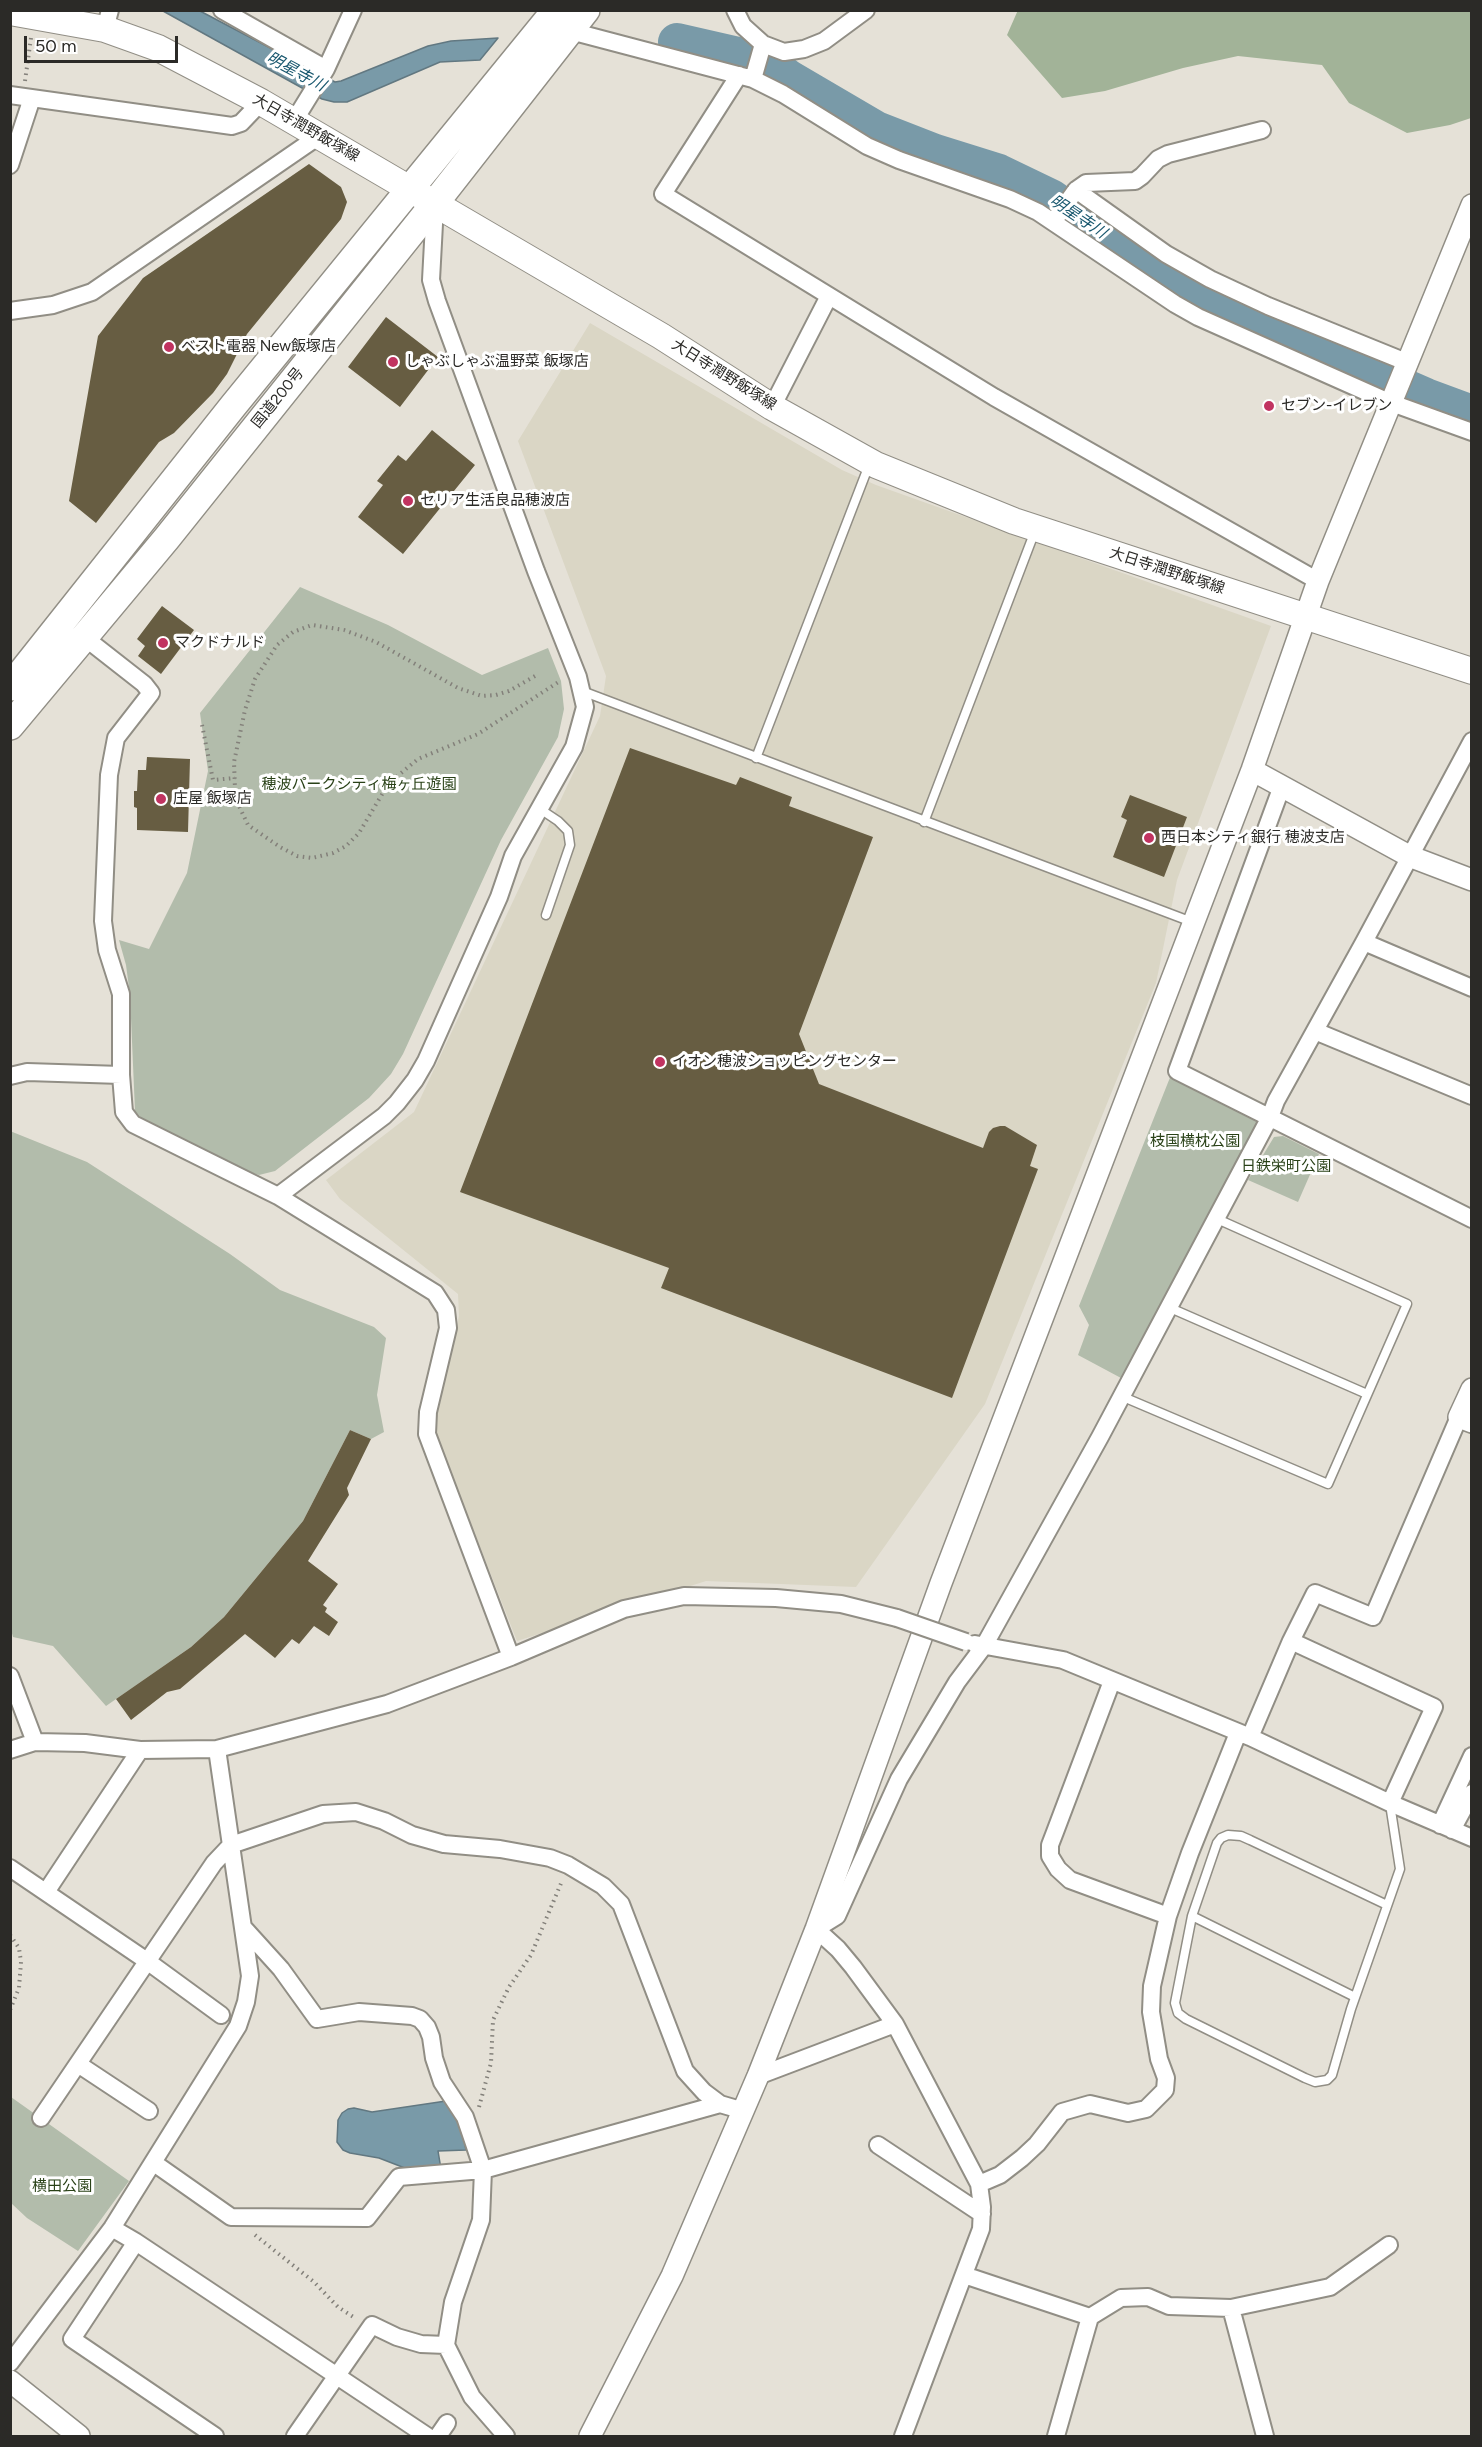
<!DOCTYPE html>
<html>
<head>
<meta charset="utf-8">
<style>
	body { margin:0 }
	#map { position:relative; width:1482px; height:2447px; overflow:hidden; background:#e5e1d7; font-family:Figtree,sans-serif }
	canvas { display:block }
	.frame { position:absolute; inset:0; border:12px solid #2b2a27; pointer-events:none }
	.scale { position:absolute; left:24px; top:36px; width:154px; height:27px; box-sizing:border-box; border:3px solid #2b2a27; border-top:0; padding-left:8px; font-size:18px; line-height:21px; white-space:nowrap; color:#2b2a27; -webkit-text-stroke:4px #fff; paint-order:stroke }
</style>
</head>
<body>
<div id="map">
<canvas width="1482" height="2447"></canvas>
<div class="frame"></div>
<div class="scale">50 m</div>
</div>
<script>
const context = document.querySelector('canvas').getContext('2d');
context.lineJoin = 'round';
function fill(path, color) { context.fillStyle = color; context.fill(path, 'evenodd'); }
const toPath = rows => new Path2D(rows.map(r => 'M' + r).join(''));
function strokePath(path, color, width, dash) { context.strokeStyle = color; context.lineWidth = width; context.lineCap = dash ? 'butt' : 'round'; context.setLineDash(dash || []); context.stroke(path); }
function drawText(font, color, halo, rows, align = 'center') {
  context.font = font + ' Figtree,"Noto Sans JP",sans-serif'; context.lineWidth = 6; context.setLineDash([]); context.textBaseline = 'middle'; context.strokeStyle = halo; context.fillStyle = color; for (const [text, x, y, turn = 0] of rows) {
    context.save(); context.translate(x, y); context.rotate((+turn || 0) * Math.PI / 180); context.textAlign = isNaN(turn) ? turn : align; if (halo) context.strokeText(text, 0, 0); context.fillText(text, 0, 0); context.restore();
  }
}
const built = toPath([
	[590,323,842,470,876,485,1271,626,1177,880,1156,983,985,1404,856,1587,706,1581,517,1641,434,1430,459,1316,458,1294,340,1199,326,1180,414,1112,600,716,606,676,518,441]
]);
const green = toPath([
	[300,587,388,625,482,675,548,648,561,681,564,709,558,737,501,840,403,1054,391,1074,369,1098,275,1171,259,1175,241,1169,143,1120,135,1111,130,995,126,965,119,940,149,949,187,873,208,771,200,713],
	[1171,1075,1256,1117,1258,1127,1121,1378,1078,1355,1089,1325,1079,1306],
	[10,1131,87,1162,230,1254,280,1290,374,1327,386,1338,377,1395,384,1432,371,1439,350,1430,303,1521,224,1617,191,1647,106,1706,53,1646,13,1637,11,1630],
	[1283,1136,1319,1154,1298,1202,1248,1180,1274,1137],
	[11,2097,129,2181,78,2251,27,2218,11,2203]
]);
const forest = toPath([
	[1018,10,1471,11,1471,118,1450,125,1407,133,1349,103,1322,65,1238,56,1183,68,1105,91,1062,98,1007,35]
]);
const water = toPath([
	[163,11,200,11,335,82,341,81,428,46,451,41,498,38,480,60,440,62,347,102,334,102,322,99,163,11],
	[446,2101,452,2107,462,2129,466,2150,438,2151,441,2169,410,2170,379,2158,350,2153,343,2150,337,2142,338,2120,342,2113,348,2109,354,2108,372,2112,446,2101]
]);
const river = toPath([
	[677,42,747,58,772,66,789,79,876,130,935,153,999,173,1051,198,1167,279,1231,312,1426,397,1472,414]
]);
const building = toPath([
	[309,164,341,187,347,202,341,219,247,334,227,374,213,393,174,433,159,442,96,523,69,501,98,336,143,278],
	[386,317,438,357,400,407,348,367],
	[432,430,475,465,403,554,358,517,383,485,377,481,398,455,406,461],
	[162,606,194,630,161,674,138,656,145,646,137,639],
	[630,748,736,785,740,777,792,797,789,806,873,837,799,1034,819,1084,983,1148,989,1132,993,1128,1000,1126,1005,1126,1037,1145,1030,1166,1038,1169,952,1398,661,1288,669,1268,460,1192],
	[147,757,190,759,188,832,137,830,137,808,134,807,134,791,137,791,138,770,146,770],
	[1130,795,1187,817,1164,877,1113,857,1127,820,1121,817],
	[350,1430,371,1439,347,1488,349,1495,308,1561,338,1584,323,1605,327,1608,325,1612,338,1622,329,1636,314,1626,299,1644,292,1639,275,1658,245,1634,180,1689,167,1692,131,1720,116,1699,191,1647,224,1617,303,1521]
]);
const path = toPath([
	[25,81,31,38],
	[535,676,509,691,496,695,482,696,458,688,376,642,344,630,312,625,293,632,277,645,255,679,245,710,234,762,235,789,239,806,248,825,280,847,297,856,312,858,333,853,346,846,359,833,384,791,395,778,418,759,478,734,560,681],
	[202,725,213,780,235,778],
	[10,1935,19,1948,21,1962,19,1988,10,2010],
	[479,2107,491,2063,493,2020,509,1987,531,1955,562,1881],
	[255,2235,314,2282,338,2307,355,2318]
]);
const service = toPath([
	[582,691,1192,922],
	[756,758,869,465],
	[540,809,558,821,568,831,570,845,546,915],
	[924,822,1035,531],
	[1168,1307,1367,1394],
	[1121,1396,1328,1484,1407,1304,1215,1218],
	[1387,1905,1250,1840,1241,1836,1228,1835,1221,1838,1217,1843,1192,1916,1175,2003,1178,2013,1186,2019,1305,2078,1315,2082,1327,2080,1332,2075,1351,2009,1400,1869,1390,1804],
	[1192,1916,1355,1997]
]);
const minor = toPath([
	[222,10,326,69],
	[735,10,743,26,763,44,753,79],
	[105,29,110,10],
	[563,29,753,79,783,94,867,146,899,160,1010,199,1038,212,1175,304,1198,317,1389,402,1472,432],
	[763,44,784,52,804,49,824,41,866,10],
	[739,75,663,194,994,397,1318,581],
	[10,95,232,126,241,123,261,102],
	[294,121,326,69,353,10],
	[10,165,32,98],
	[1076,190,1086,183,1135,181,1142,176,1158,159,1168,154,1262,130],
	[1053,222,1076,190,1166,254,1210,279,1268,306,1406,362],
	[10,311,53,305,92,292,319,136],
	[772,407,829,296],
	[84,637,144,684,151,693,116,738,109,775,103,921,107,950,121,994,121,1075,124,1112,133,1124,278,1196,435,1293,446,1310,448,1328,428,1412,427,1434,511,1657],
	[1282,786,1177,1071,1472,1219],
	[1364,942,1472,988],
	[1315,1031,1472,1096],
	[10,1076,27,1072,121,1075],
	[278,1196,384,1116,397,1103,415,1080,426,1061,499,897,513,856,574,747,585,707,578,677,536,571,437,301,431,280,435,205],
	[1291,1641,1434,1707,1390,1803],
	[975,1644,1063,1660,1250,1737,1390,1803,1472,1838],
	[10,1676,35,1742],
	[1112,1681,1055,1832,1050,1845,1050,1856,1058,1869,1070,1880,1168,1916],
	[1250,1737,1291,1641,1315,1593,1373,1617,1459,1417],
	[10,1750,35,1742,85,1743,140,1750,217,1749,387,1704,511,1657,624,1609,684,1596,776,1598,841,1604,897,1618],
	[1440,1825,1472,1756],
	[1452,1830,1472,1793],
	[10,1868,147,1961,221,2015],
	[46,1892,140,1750],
	[243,1927,281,1969,317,2019,359,2012,412,2016,420,2019,427,2027,431,2037,434,2058,442,2082,465,2117,483,2170,481,2220,453,2302,446,2345,472,2397,506,2436],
	[78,2064,149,2111],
	[758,2076,895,2024],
	[41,2118,214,1863,231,1845,323,1814,356,1812,384,1821,412,1835,444,1844,500,1849,550,1858,568,1865,603,1886,621,1904,685,2071,704,2092,720,2104,744,2111],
	[878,2145,982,2214],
	[154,2163,231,2217,367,2218,399,2177,483,2170,720,2104],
	[979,2184,1000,2175,1022,2158,1037,2144,1062,2112,1090,2104,1128,2113,1146,2109,1165,2090,1166,2078,1159,2059,1151,2012,1152,1986,1168,1916,1190,1853,1238,1733],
	[112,2228,136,2242,427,2436],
	[136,2242,72,2339,215,2436],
	[964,2275,1090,2317,1121,2298,1148,2297,1169,2306,1231,2308,1330,2287,1389,2245],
	[1231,2308,1265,2436],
	[10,2363,112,2228,238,2026,246,2002,250,1976,217,1749],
	[295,2436,372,2325,397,2337,421,2344,446,2345],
	[438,2436,447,2423],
	[903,2436,981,2229,982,2207,979,2184,895,2024,853,1967,838,1949,816,1929,837,1916,899,1779,957,1682,984,1646,1100,1437,1270,1117,1276,1101,1364,942,1472,741],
	[1056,2436,1090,2317]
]);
const tertiary = toPath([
	[1252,770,1409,856,1472,880],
	[1472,1389,1459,1417,1472,1422],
	[10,2381,79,2436],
	[590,2436,672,2276,758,2076,816,1929,941,1583,1252,770,1318,581,1472,205]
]);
const primary = toPath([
	[10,12,105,29,158,48,261,102,661,336,772,407,876,465,1014,521,1472,671]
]);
const trunk = toPath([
	[10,687,233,406,556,10],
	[10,726,167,538,435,203,586,10]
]);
const minorBridge = toPath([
	[897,1618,966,1642]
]);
const markers = [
	[169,347,6,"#c13360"],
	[393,362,6,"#c13360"],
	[1269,406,6,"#c13360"],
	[408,501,6,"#c13360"],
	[163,643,6,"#c13360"],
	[161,799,6,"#c13360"],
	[1149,838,6,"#c13360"],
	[660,1062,6,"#c13360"]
];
const streetNames = [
	["大日寺潤野飯塚線",306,128,30],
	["大日寺潤野飯塚線",724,375,32],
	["国道200号",278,398,-51],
	["大日寺潤野飯塚線",1167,571,18]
];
const poiNames = [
	["ベスト電器 New飯塚店",181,347],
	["しゃぶしゃぶ温野菜 飯塚店",405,362],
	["セブン-イレブン",1281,406],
	["セリア生活良品穂波店",420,501],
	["マクドナルド",175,643],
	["庄屋 飯塚店",173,799],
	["西日本シティ銀行 穂波支店",1161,838],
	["イオン穂波ショッピングセンター",672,1062]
];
const parkNames = [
	["穂波パークシティ梅ヶ丘遊園",359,785],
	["枝国横枕公園",1195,1142],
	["日鉄栄町公園",1286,1167],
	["横田公園",62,2187]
];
const waterNames = [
	["明星寺川",296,72,28],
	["明星寺川",1078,217,34]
];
fill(built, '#dad6c5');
fill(green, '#b2bcab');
fill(forest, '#a2b398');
fill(water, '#799aa8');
strokePath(water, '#627881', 1.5);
strokePath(river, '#799aa8', 38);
fill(building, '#675d42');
strokePath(service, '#918e85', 11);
strokePath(minor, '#918e85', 20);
strokePath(tertiary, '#918e85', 24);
strokePath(primary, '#918e85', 28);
strokePath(trunk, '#918e85', 30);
strokePath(path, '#83807a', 4, [1.5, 4.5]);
strokePath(service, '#fff', 8);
strokePath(minor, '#fff', 16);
strokePath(tertiary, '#fff', 21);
strokePath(primary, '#fff', 26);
strokePath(trunk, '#fff', 27);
strokePath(minorBridge, '#918e85', 20, []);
strokePath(minorBridge, '#fff', 16);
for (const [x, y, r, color] of markers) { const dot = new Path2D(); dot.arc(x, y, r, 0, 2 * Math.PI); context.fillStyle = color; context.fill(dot); strokePath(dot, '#fff', 2); }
drawText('15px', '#2b2a27', '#fff', streetNames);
drawText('15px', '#2b2a27', '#fff', poiNames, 'left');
drawText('15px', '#294117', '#fff', parkNames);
drawText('italic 16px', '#18576e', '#fff', waterNames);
</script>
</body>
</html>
